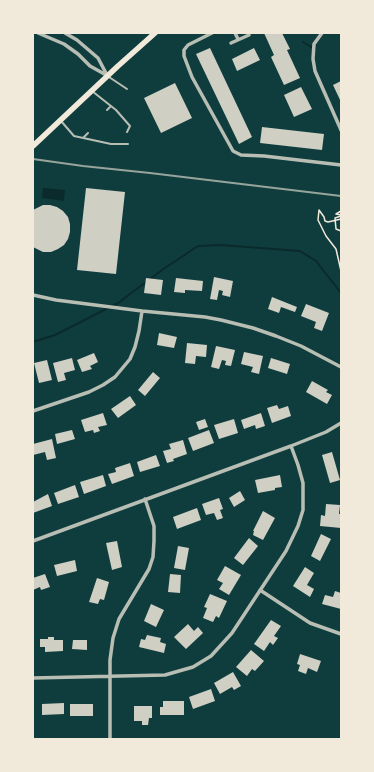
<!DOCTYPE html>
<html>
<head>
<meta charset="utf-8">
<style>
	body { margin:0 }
	#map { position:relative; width:374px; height:772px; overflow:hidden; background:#0f3d3e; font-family:"Exo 2",sans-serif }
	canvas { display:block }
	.frame { position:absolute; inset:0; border:34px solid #f1e9da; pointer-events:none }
</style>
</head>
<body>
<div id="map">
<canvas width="374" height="772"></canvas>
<div class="frame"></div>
</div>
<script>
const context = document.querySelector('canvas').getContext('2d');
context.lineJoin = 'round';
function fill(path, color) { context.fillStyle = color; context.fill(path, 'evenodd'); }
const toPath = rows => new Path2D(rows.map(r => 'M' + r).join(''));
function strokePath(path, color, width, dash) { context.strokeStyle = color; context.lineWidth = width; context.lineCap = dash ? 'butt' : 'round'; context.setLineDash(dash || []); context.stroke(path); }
const water = toPath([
	[43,188,65,190,64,201,42,198]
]);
const stream = toPath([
	[303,42,313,48],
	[33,342,55,335,118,303,162,270,198,246,221,245,300,251,316,261,341,293]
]);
const building = toPath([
	[264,33,282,33,290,49,287,50,300,78,284,85,271,57,274,55],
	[210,48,252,137,239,144,196,54],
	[254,48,260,60,237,71,232,59],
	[341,81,341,102,333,85],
	[175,83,192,118,161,133,144,98],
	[301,87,312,109,294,117,284,95],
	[262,127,324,134,322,150,260,143],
	[86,188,125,192,116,274,77,270],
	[43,205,50,205,57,207,63,211,68,217,70,224,70,232,68,239,64,245,58,249,51,252,43,252,33,247,33,210],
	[214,277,233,281,230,297,222,295,223,291,219,290,217,300,210,299],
	[146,278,163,280,161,295,144,293],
	[176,278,203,281,202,291,185,290,185,293,174,292],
	[272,297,297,307,295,312,281,307,279,313,268,309],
	[306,304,329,313,322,331,314,328,316,322,301,316],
	[159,333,177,337,174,348,157,345],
	[187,343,207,345,206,357,196,356,195,364,185,363],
	[216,346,235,350,231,366,225,365,226,361,222,360,219,369,211,367],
	[244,352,263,356,259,374,251,372,253,367,241,364],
	[94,353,98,362,90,366,92,369,82,372,77,360],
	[72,358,75,370,64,373,66,380,58,382,53,363],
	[271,358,290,364,287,374,268,368],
	[47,360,52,380,39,383,34,363],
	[153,372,160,378,145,396,138,390],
	[312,381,328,390,326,392,332,395,327,404,306,392],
	[130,396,136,405,118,418,111,409],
	[277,405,279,409,288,406,291,416,272,423,267,408],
	[103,413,107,425,98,427,100,431,94,433,93,430,85,432,81,420],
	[261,413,265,426,256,429,255,425,244,429,241,420],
	[205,419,208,427,199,430,196,422],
	[234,419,238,433,219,439,214,425],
	[72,430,75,439,57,444,55,434],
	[209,430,214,443,193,451,188,438],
	[52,439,56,458,47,460,45,452,33,455,33,444],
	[183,440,187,454,173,459,174,461,167,463,163,451,171,449,169,444],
	[332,452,340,480,330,483,322,455],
	[156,455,160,466,140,472,137,462],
	[130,463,134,476,112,484,108,474,116,472,115,468],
	[103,475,106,486,84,494,80,482],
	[280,475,282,487,275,488,275,490,258,493,255,480],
	[75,485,79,497,58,504,54,493],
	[240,491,245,500,234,507,229,498],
	[48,494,52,506,33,513,33,502],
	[219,498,223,509,220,510,223,518,217,520,214,513,206,515,202,504],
	[326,504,340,505,339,514,341,514,341,528,320,526,321,515,325,516],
	[197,508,201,520,177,529,173,517],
	[263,511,275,518,263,540,253,535,254,531,253,531],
	[321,534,331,539,320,561,311,556],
	[249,538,258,546,243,565,234,558],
	[117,541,122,567,112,570,106,543],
	[178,546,189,548,185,570,174,568],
	[75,560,77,571,57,576,54,565],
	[225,566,241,575,229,595,219,589,223,583,217,580],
	[305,567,314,573,307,585,314,589,310,597,293,586],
	[45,574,50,587,41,590,40,587,33,590,33,578],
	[170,574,181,575,180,593,168,592],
	[97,578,109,582,104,600,100,599,98,604,89,602],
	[335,591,341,593,341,609,322,604,325,595,333,597],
	[210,594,227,601,219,618,216,616,213,622,203,618,207,608,204,607],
	[151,604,164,610,156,627,144,621],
	[271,620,281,626,274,636,278,638,273,645,270,642,264,651,254,644],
	[188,624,194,631,198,627,203,633,186,649,174,637],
	[147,635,161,638,160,642,166,644,164,653,139,647,141,639,145,640],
	[48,637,54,637,54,640,63,640,63,651,45,652,45,647,40,647,40,639,48,639],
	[73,640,87,640,87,650,72,649],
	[251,650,264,661,255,671,252,669,247,676,236,667],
	[300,654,321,661,317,672,308,668,306,674,298,671,300,665,297,664],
	[233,672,241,686,234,690,232,687,220,694,214,683],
	[211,689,215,701,193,709,189,697],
	[163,701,184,701,184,715,160,715,160,707,163,707],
	[64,703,64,714,42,715,42,704],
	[70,704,93,704,93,716,70,716],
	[134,706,152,706,152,718,149,718,148,725,142,725,142,721,134,721]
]);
const path = toPath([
	[341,211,336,214,341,215],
	[341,216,335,218,336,229,341,231],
	[341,219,328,222,325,221,324,217,319,210,318,220,326,236,336,249,341,271]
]);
const service = toPath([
	[109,77,127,89],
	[92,91,116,110,130,126,127,132],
	[107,110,111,106],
	[61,121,74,136,111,144,128,144],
	[83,138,88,133]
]);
const minor = toPath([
	[38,33,64,44,78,54,90,66,108,76],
	[65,33,77,40,98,58,107,75],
	[212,33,188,45,184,50,184,56,192,77,233,151,241,155,264,156,341,165],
	[235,33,238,39],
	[322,33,314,44,313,59,315,71,341,130],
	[231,43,249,35],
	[33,295,56,300,142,311,205,317,221,320,253,328,276,336,301,346,341,367],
	[33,411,89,392,103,385,115,377,130,359,135,347,139,331,142,311],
	[33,541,291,446,326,432,341,423],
	[260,590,310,623,341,634],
	[33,678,165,675,193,667,211,656,232,633,286,551,298,526,303,510,303,483,298,465,291,446],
	[110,739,110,660,113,638,119,619,149,569,153,557,154,541,154,526,145,499]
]);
const primary = toPath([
	[33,146,118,66,155,33]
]);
const rail = toPath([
	[33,159,83,166,150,173,341,196]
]);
fill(water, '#0a2a2b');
strokePath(stream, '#0a2a2b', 2);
fill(building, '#cfcfc3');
strokePath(path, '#f1e9da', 1.5);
strokePath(service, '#b8beb3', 2);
strokePath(minor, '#b8beb3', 3.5);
strokePath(primary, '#f1e9da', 5.5);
strokePath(rail, '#97a49c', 2);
</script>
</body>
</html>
